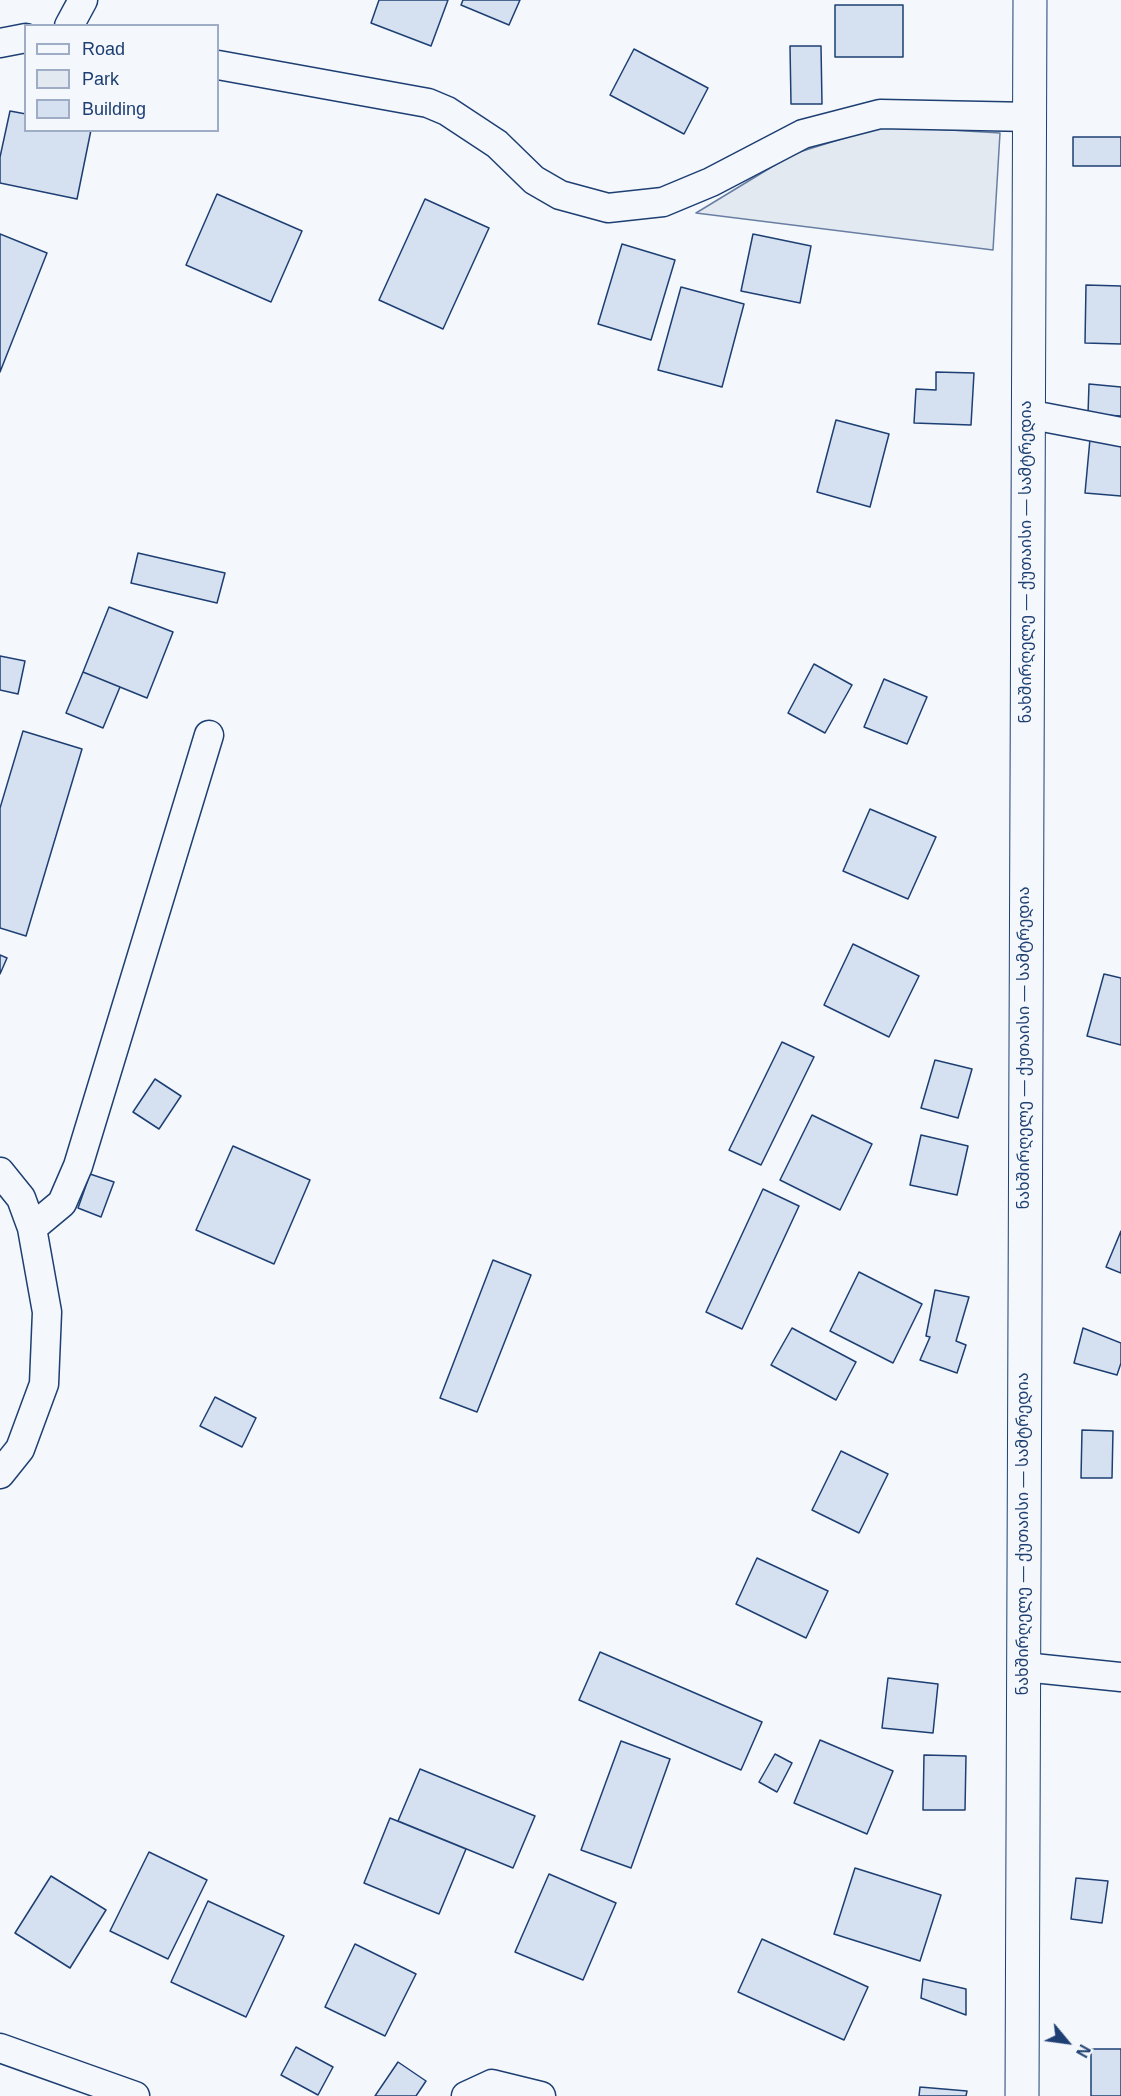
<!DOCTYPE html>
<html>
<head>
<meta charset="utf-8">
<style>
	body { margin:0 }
	#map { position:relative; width:1121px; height:2096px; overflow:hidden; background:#f4f7fb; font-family:Arial,sans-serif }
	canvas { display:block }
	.legend { position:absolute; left:24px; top:24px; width:195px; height:108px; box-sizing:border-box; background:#f4f7fb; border:2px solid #9eadc5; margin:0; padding:8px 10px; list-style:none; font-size:18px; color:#1d3f73 }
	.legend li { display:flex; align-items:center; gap:12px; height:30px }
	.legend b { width:30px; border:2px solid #9eadc5 }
	.north { position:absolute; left:1037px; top:2012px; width:60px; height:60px; -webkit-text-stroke:4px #f4f7fb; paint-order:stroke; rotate:119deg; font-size:16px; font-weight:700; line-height:24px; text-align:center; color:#1d3f73 }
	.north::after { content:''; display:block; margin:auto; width:21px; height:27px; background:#1d3f73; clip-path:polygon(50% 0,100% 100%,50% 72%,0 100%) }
</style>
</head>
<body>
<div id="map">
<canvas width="1121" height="2096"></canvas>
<ul class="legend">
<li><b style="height:8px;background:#f4f7fb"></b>Road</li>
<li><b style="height:16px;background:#e3e9f0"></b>Park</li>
<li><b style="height:16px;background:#d5e0f0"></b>Building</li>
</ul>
<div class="north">N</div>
</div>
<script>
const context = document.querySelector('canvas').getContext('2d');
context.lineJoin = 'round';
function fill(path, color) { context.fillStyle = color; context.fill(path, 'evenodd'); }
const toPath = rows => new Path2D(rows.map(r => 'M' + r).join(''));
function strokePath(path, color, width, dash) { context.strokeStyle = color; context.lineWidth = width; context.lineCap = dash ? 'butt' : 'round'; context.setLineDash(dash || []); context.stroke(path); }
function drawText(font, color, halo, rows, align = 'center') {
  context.font = font + ' Arial,"Noto Sans Georgian",sans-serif'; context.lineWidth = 4.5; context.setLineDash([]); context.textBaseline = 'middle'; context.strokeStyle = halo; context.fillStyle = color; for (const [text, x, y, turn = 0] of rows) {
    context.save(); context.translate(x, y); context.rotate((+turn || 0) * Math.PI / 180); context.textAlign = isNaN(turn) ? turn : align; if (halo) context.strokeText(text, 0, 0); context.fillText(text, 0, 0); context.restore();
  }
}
const green = toPath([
	[883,126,1000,133,993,250,696,213,793,154,883,126]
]);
const building = toPath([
	[379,0,448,0,431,46,371,23,379,0],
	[463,0,520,0,509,25,461,5,463,0],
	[835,5,903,5,903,57,835,57,835,5],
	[790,46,821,46,822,104,791,104,790,46],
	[634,49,708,88,684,134,610,95,634,49],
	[10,111,26,114,26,130,91,130,77,199,0,183,0,157,10,111],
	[1073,137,1121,137,1121,166,1073,166,1073,137],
	[217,194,302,231,271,302,186,265,217,194],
	[425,199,489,228,443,329,379,300,425,199],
	[0,234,47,253,0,372,0,234],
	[753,234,811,246,800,303,741,291,753,234],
	[622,244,675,260,651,340,598,324,622,244],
	[1086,285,1121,286,1121,344,1085,343,1086,285],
	[681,287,744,304,722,387,658,370,681,287],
	[936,372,974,373,971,425,914,423,916,389,936,390,936,372],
	[1089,384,1121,387,1121,416,1088,414,1089,384],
	[836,420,889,434,870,507,817,492,836,420],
	[1090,439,1121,442,1121,496,1085,493,1090,439],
	[138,553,225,573,217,603,131,583,138,553],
	[109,607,173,632,147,698,83,672,109,607],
	[0,656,25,661,18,694,0,690,0,656],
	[814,664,852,685,825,733,788,713,814,664],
	[83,672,120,687,103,728,66,713,83,672],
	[884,679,927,697,907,744,864,727,884,679],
	[23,731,82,749,26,936,0,928,0,808,23,731],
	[870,809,936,837,908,899,843,871,870,809],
	[853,944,919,976,889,1037,824,1005,853,944],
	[0,955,7,958,0,974,0,955],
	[1104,974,1121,978,1121,1045,1087,1036,1104,974],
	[782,1042,814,1057,761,1165,729,1150,782,1042],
	[935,1060,972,1069,958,1118,921,1108,935,1060],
	[155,1079,181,1096,159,1129,133,1112,155,1079],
	[812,1115,872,1144,840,1210,780,1180,812,1115],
	[921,1135,968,1146,957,1195,910,1185,921,1135],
	[233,1146,310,1180,274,1264,196,1230,233,1146],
	[90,1174,114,1182,101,1217,78,1208,90,1174],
	[763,1189,799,1206,742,1329,706,1312,763,1189],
	[1121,1231,1121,1273,1106,1267,1121,1231],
	[493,1260,531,1275,477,1412,440,1398,493,1260],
	[859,1272,922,1304,893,1363,830,1331,859,1272],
	[935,1290,969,1297,956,1341,966,1345,957,1373,920,1360,930,1337,926,1336,935,1290],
	[792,1328,856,1362,836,1400,771,1365,792,1328],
	[1083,1328,1121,1343,1121,1363,1117,1375,1074,1363,1083,1328],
	[215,1397,256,1418,242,1447,200,1426,215,1397],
	[1082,1430,1113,1431,1112,1478,1081,1478,1082,1430],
	[841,1451,888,1474,859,1533,812,1510,841,1451],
	[757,1558,828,1591,806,1638,736,1604,757,1558],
	[600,1652,762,1722,741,1770,579,1700,600,1652],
	[888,1678,938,1684,933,1733,882,1728,888,1678],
	[820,1740,893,1771,867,1834,794,1803,820,1740],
	[621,1741,670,1759,631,1868,581,1850,621,1741],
	[775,1754,792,1763,777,1792,759,1782,775,1754],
	[924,1755,966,1756,965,1810,923,1810,924,1755],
	[420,1769,535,1816,513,1868,398,1821,420,1769],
	[390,1818,466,1849,439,1914,364,1883,390,1818],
	[149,1852,207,1880,168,1959,110,1931,149,1852],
	[855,1868,941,1895,920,1961,834,1934,855,1868],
	[549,1874,616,1903,583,1980,515,1952,549,1874],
	[51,1876,106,1910,70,1968,15,1933,51,1876],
	[1076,1878,1108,1881,1102,1923,1071,1919,1076,1878],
	[208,1901,284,1936,246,2017,171,1982,208,1901],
	[762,1939,868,1987,844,2040,738,1992,762,1939],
	[355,1944,416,1974,385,2036,325,2007,355,1944],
	[923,1979,966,1989,966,2015,921,1998,923,1979],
	[296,2047,333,2067,318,2095,281,2075,296,2047],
	[1091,2049,1121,2049,1121,2096,1091,2096,1091,2049],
	[398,2062,426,2081,416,2096,375,2096,398,2062],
	[920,2087,967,2091,966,2096,919,2096,920,2087]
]);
const minor = toPath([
	[69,26,83,0],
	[0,43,26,38],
	[218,65,428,103,447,111,497,144,534,180,560,195,608,208,663,202,711,182,803,134,880,114,1031,117],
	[1027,414,1121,432],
	[0,1172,21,1198,32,1228,47,1312,44,1384,20,1449,0,1474],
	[32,1228,62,1203,78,1166,209,735],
	[1024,1667,1121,1677],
	[0,2048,135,2096],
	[466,2096,492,2084,541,2096]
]);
const primary = toPath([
	[1022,2096,1030,0]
]);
const streetNames = [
	["ნახშირღელე — ქუთაისი — სამტრედია",1027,562,-90],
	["ნახშირღელე — ქუთაისი — სამტრედია",1025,1048,-90],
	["ნახშირღელე — ქუთაისი — სამტრედია",1024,1534,-90]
];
fill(green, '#e3e9f0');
strokePath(green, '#687fa3', 1.5);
fill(building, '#d5e0f0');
strokePath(building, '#1d3f73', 1.5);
strokePath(minor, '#1d3f73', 31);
strokePath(primary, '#1d3f73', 35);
strokePath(minor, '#f4f7fb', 28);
strokePath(primary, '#f4f7fb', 33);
drawText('16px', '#1d3f73', '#f4f7fb', streetNames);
</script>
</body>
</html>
